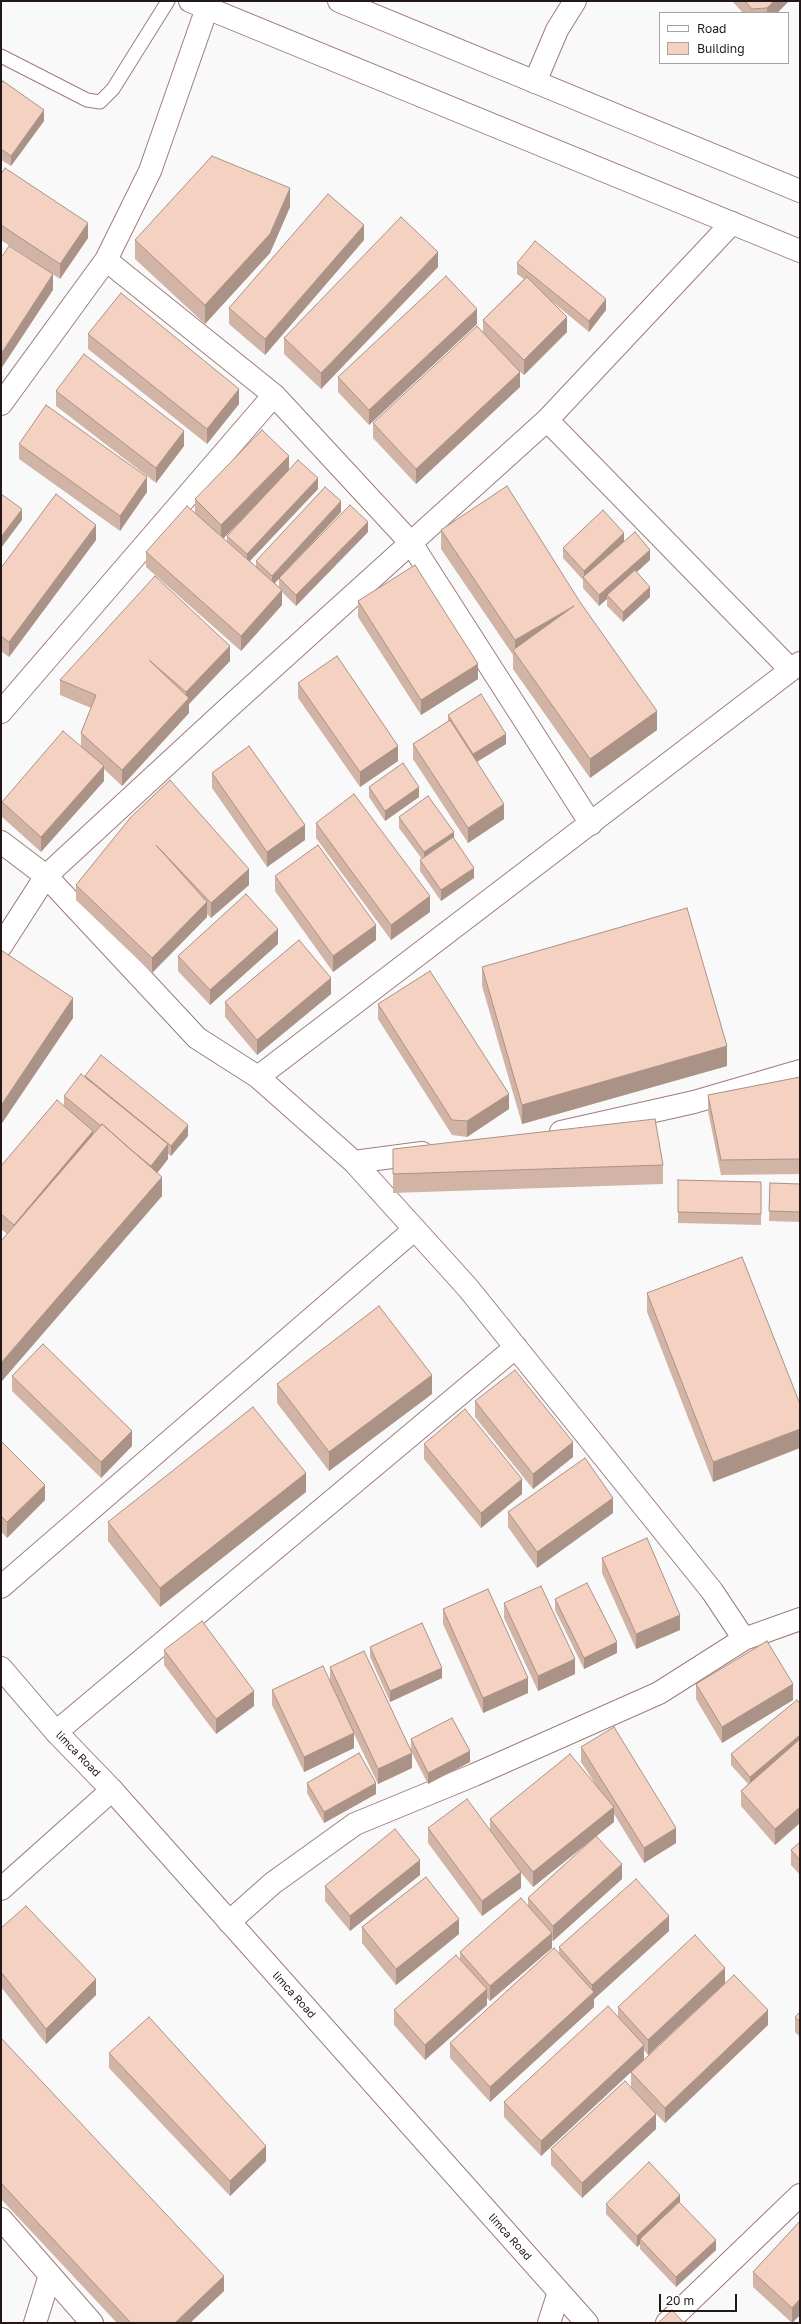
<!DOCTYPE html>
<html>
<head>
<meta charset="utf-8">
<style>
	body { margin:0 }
	#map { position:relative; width:801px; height:2324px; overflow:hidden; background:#f9f9f9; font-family:"Golos Text",sans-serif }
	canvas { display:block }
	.frame { position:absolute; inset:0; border:2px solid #241717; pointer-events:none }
	.legend { position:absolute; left:659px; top:12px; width:130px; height:52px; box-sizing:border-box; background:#fff; border:1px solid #a7a2a2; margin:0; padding:5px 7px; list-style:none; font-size:12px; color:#241717 }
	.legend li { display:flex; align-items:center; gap:8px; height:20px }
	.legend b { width:20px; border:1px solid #a7a2a2 }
	.scale { position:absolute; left:659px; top:2294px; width:78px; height:18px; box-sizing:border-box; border:2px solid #241717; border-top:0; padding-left:5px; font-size:12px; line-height:14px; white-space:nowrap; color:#241717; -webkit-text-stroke:3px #fff; paint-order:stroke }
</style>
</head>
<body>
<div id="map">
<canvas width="801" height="2324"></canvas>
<div class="frame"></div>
<ul class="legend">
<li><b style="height:5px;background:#fff"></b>Road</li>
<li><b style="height:11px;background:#f4d1c1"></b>Building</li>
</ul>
<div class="scale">20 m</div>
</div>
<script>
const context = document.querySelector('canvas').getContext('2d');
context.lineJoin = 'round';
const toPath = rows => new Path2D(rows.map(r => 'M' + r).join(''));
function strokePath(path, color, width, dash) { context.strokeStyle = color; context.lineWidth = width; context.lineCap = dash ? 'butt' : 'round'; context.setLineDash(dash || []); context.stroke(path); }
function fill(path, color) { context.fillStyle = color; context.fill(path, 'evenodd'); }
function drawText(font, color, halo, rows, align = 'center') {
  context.font = font + ' "Golos Text",sans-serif'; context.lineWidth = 3; context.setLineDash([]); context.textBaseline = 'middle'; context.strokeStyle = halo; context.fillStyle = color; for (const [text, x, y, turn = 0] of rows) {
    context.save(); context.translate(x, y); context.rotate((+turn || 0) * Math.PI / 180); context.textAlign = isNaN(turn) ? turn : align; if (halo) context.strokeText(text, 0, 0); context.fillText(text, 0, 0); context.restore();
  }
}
const service = toPath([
	[1,56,87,100,100,102,113,89,168,1]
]);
const minor = toPath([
	[535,82,557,30,575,1],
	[106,260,274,395,411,543,591,824],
	[1,404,106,260,150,171,207,8],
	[547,420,791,670],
	[1,712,274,395],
	[1,842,46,876,197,1038,258,1077,354,1162,468,1288,712,1591,744,1639],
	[1,946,46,876,227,709,547,420,732,223],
	[258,1077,800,663],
	[561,1132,694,1102,800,1071],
	[354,1162,422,1153],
	[1,1587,415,1229],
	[56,1732,516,1347],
	[1,1889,112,1790],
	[229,1922,273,1883,355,1824,474,1775,659,1693,744,1639,800,1619],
	[1,2219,92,2323],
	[35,2323,50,2275],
	[667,2323,800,2195]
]);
const tertiary = toPath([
	[549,2323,559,2292]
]);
const primary = toPath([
	[1,1668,56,1732,112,1790,587,2323]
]);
const trunk = toPath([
	[190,1,800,251],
	[339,1,800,191]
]);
const wall = toPath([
	[732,1,789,1,777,13,743,13],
	[1,84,44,121,11,166,1,160],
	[1,174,88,238,60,279,1,240],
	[290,207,270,253,205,324,135,259,135,240],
	[364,240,265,355,229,324,229,308],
	[517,263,606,310,589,332,549,299,567,332,524,375,518,370,520,387,416,484,373,438,373,423,483,333,483,320,524,279,517,274],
	[438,267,321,389,284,354,284,338],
	[477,324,369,425,338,392,338,377],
	[88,334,239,404,207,444,88,349],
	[56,391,184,446,156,483,56,406],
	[19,444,147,492,120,531,19,459],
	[289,470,318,489,250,561,256,567,256,561,341,512,285,572,368,532,296,606,282,592,282,605,241,651,146,567,146,552,195,513,195,499],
	[268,492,227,536,227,542,223,538],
	[279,579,279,587,275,583],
	[441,530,657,730,590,778,513,669,513,655,441,549],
	[96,540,9,657,1,651,1,568],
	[624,541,650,560,637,572,650,597,623,622,607,606,607,599,599,606,583,588,583,580,563,558,563,548],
	[358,601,478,679,421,715,358,617],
	[230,661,189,704,189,713,122,786,104,769,104,781,41,852,2,817,2,802,81,747,81,733,91,708,60,695,60,680],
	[298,683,398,761,360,787,298,698],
	[448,715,506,744,477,762,504,819,468,843,413,759,413,744,448,722],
	[212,773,305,840,267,867,212,788],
	[369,787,419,797,385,821,369,797],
	[131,817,249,885,211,918,207,914,207,917,152,973,76,900,76,885],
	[399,817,474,878,441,901,420,871,420,860,422,859,399,828],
	[316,823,430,912,391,940,316,838],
	[275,876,376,940,333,972,275,891],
	[278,944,210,1005,178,971,178,956],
	[1,950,73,1018,2,1123,1,1122],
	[482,967,727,1066,522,1124,482,986],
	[331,994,257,1055,225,1017,225,1002],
	[378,1004,509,1109,467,1137,452,1135,378,1019],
	[85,1076,188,1136,171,1156,168,1154,168,1159,157,1173,162,1196,1,1382,1,1241,7,1234,1,1229,1,1166,64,1106,64,1096,85,1077],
	[800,1077,800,1174,721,1175,708,1111,708,1095],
	[393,1149,663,1165,663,1184,393,1193],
	[678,1180,761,1182,761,1225,678,1223],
	[770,1183,800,1184,800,1222,769,1221],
	[742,1257,713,1482,647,1312,647,1293],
	[12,1376,132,1446,101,1478,12,1391],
	[277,1384,432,1394,329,1471,277,1403],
	[475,1401,573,1457,533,1489,475,1417],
	[1,1441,45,1500,7,1538,1,1531],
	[424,1444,522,1494,481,1528,424,1459],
	[306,1492,160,1607,108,1541,108,1522],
	[508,1512,613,1513,537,1568,508,1527],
	[602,1558,680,1630,636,1649,602,1573],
	[555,1599,617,1653,584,1669,555,1610],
	[504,1603,575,1674,538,1691,504,1618],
	[443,1609,528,1693,483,1713,443,1624],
	[370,1647,442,1678,390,1702,370,1657],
	[164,1650,254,1706,216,1734,164,1665],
	[330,1667,411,1749,411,1739,470,1762,428,1784,412,1753,412,1768,378,1784,354,1734,354,1748,304,1772,272,1705,272,1690,330,1681],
	[696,1684,793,1700,722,1743,696,1699],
	[800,1704,800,1823,775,1845,741,1806,741,1791,748,1784,731,1765,731,1754],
	[581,1747,676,1843,644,1863,614,1814,614,1822,533,1887,517,1868,521,1888,482,1916,428,1843,428,1828,490,1831,490,1819,596,1785,581,1762],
	[307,1783,376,1794,324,1823,307,1793],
	[800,1842,800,1875,791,1865,791,1850],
	[420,1875,350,1931,325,1901,325,1886],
	[622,1879,553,1941,552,1940,552,1948,490,2001,487,1998,487,2005,425,2060,394,2025,394,2010,460,1959,460,1952,528,1906,528,1898],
	[362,1927,459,1934,396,1985,362,1943],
	[1,1928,96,1995,46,2044,1,1987],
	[669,1931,594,1999,594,2007,490,2102,450,2058,450,2043,559,1953,559,1947],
	[725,1983,768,2025,665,2123,656,2114,656,2129,582,2198,551,2165,551,2149,631,2087,631,2072,541,2156,504,2117,504,2102,618,2017,618,2007],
	[706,2001,644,2060,644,2050,648,2055],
	[800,2012,800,2037,795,2032,795,2017],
	[1,2038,224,2291,190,2323,117,2323,1,2199],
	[109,2053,266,2161,230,2196,109,2068],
	[680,2203,716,2250,676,2287,640,2249,640,2244,637,2247,606,2214,606,2204],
	[800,2221,800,2315,792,2323,753,2287,753,2272]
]);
const shadedWall = toPath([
	[774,1,789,1,777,13,767,13,767,8],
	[44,110,44,121,11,166,11,156],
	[290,188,290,207,270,253,205,324,205,305],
	[88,223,88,238,60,279,60,264],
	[364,225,364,240,265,355,265,339],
	[438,252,438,267,321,389,321,373],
	[53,274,53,290,1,369,1,354],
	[606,299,606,310,589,332,589,321],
	[477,309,477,324,369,425,369,410],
	[567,317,567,332,524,375,524,360],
	[520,372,520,387,416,484,416,469],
	[239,389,239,404,207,444,207,429],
	[184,431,184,446,156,483,156,468],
	[289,456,289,471,221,541,221,525],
	[147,477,147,492,120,531,120,516],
	[318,478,318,489,247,564,247,554],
	[341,501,341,512,272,586,272,576],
	[22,509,22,520,1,548,1,537],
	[368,522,368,532,296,606,296,595],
	[96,525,96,540,9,657,9,642],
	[624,533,624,544,584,578,584,571],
	[650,550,650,560,609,597,607,595,607,599,599,606,599,595],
	[650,587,650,597,623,622,623,612],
	[282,590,282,605,241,651,241,636],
	[574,606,515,653,515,640],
	[230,646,230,661,189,704,189,713,122,786,122,770,186,701,186,692],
	[478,664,478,679,421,715,421,700],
	[657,711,657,730,590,778,590,759],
	[506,734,506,744,473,764,473,754],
	[398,746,398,761,360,787,360,772],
	[104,766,104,781,41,852,41,837],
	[419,787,419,797,385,821,385,811],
	[504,804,504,819,468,843,468,828],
	[305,825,305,840,267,867,267,852],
	[454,832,454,842,424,863,424,852],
	[474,868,474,878,441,901,441,890],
	[249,869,249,885,211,918,211,903],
	[430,896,430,912,391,940,391,925],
	[207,902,207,917,152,973,152,958],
	[376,925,376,940,333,972,333,956],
	[278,929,278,944,210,1005,210,990],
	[331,978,331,994,257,1055,257,1040],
	[73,998,73,1018,2,1123,2,1104],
	[727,1046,727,1066,522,1124,522,1105],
	[509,1094,509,1109,467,1137,467,1121],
	[188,1125,188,1136,171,1156,171,1146],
	[93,1131,93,1146,14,1240,14,1225],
	[168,1144,168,1159,151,1181,151,1166],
	[162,1177,162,1196,1,1382,1,1363],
	[432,1375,432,1394,329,1471,329,1452],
	[800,1429,800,1448,713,1482,713,1462],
	[132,1431,132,1446,101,1478,101,1462],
	[573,1442,573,1457,533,1489,533,1474],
	[306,1473,306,1492,160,1607,160,1588],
	[522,1479,522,1494,481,1528,481,1513],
	[45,1485,45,1500,7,1538,7,1522],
	[613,1498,613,1513,537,1568,537,1552],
	[680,1615,680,1630,636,1649,636,1634],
	[617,1642,617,1653,584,1669,584,1658],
	[575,1659,575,1674,538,1691,538,1676],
	[442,1668,442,1678,390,1702,390,1691],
	[528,1678,528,1693,483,1713,483,1698],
	[793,1684,793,1700,722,1743,722,1727],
	[254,1691,254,1706,216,1734,216,1719],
	[354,1733,354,1748,304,1772,304,1757],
	[800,1735,800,1746,750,1787,750,1777],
	[470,1751,470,1762,428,1784,428,1773],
	[412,1753,412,1768,378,1784,378,1769],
	[376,1783,376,1794,324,1823,324,1812],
	[614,1807,614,1822,533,1887,533,1872],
	[800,1807,800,1823,775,1845,775,1829],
	[676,1828,676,1843,644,1863,644,1848],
	[420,1860,420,1875,350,1931,350,1916],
	[622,1864,622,1879,553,1941,553,1926],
	[521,1872,521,1888,482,1916,482,1901],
	[669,1916,669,1931,594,1999,594,2007,490,2102,490,2087,592,1993,592,1985],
	[459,1919,459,1934,396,1985,396,1969],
	[552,1933,552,1948,490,2001,490,1986],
	[725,1968,725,1983,648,2055,648,2040],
	[96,1979,96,1995,46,2044,46,2029],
	[487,1989,487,2005,425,2060,425,2045],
	[768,2010,768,2025,665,2123,665,2108],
	[644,2045,644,2060,541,2156,541,2141],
	[656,2114,656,2129,582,2198,582,2183],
	[266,2146,266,2161,230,2196,230,2181],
	[680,2195,680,2206,640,2239,640,2244,637,2247,637,2236],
	[716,2240,716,2250,676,2287,676,2277],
	[224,2276,224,2291,190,2323,175,2323],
	[800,2299,800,2315,792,2323,792,2308]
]);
const building = toPath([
	[745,1,774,1,767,8,752,9,745,1],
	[3,81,44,110,11,156,1,149,1,84,3,81],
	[212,156,290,188,270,234,205,305,135,240,212,156],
	[5,168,88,223,60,264,1,225,1,174,5,168],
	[328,194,364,225,265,339,229,308,328,194],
	[401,217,438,252,321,373,284,338,401,217],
	[535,241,606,299,589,321,517,263,535,241],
	[9,246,53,274,1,354,1,258,9,246],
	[446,276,477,309,369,410,338,377,446,276],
	[527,277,567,317,524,360,483,320,527,277],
	[121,293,239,389,207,429,88,334,121,293],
	[477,326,520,372,416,469,373,423,477,326],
	[84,354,184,431,156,468,56,391,84,354],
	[46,405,147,477,120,516,19,444,46,405],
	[262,430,289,456,221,525,195,499,262,430],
	[298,460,318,478,247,554,227,536,298,460],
	[507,486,580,602,657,711,590,759,513,650,574,606,515,640,441,530,507,486],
	[325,487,341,501,272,576,256,561,325,487],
	[1,494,22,509,1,537,1,494],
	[56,494,96,525,9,642,1,636,1,568,56,494],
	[350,505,368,522,296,595,279,578,350,505],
	[187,506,282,590,241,636,146,552,187,506],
	[603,510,624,533,584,571,563,548,603,510],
	[635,532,650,550,599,595,583,577,635,532],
	[415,565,478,664,421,700,358,601,415,565],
	[635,570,650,587,623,612,607,595,635,570],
	[155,576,230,646,186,692,149,660,189,698,122,770,81,733,96,695,60,680,155,576],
	[337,656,398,746,360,772,298,683,337,656],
	[481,694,506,734,473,754,448,715,481,694],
	[450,720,504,804,468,828,413,744,450,720],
	[63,731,104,766,41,837,2,802,63,731],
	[249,746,305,825,267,852,212,773,249,746],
	[403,763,419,787,385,811,369,787,403,763],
	[170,780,249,869,211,903,156,845,207,902,152,958,76,885,131,817,170,780],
	[354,794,430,896,391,925,316,823,354,794],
	[428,796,454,832,424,852,399,817,428,796],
	[453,837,474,868,441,890,420,860,453,837],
	[318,845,376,925,333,956,275,876,318,845],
	[246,894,278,929,210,990,178,956,246,894],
	[687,908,727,1046,522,1105,482,967,687,908],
	[299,940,331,978,257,1040,225,1002,299,940],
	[1,950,73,998,2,1104,1,1103,1,950],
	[430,971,509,1094,467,1121,452,1120,378,1004,430,971],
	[101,1055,188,1125,171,1146,85,1076,101,1055],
	[81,1074,168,1144,151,1166,131,1150,102,1124,101,1126,64,1096,81,1074],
	[800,1077,800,1159,721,1160,708,1095,800,1077],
	[57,1100,93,1131,14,1225,1,1214,1,1166,57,1100],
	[655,1119,663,1165,393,1174,393,1149,655,1119],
	[102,1124,162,1177,1,1363,1,1241,102,1124],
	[678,1180,761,1182,761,1214,678,1212,678,1180],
	[770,1183,800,1184,800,1212,769,1211,770,1183],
	[742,1257,800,1404,800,1429,713,1462,647,1293,742,1257],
	[379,1306,432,1375,329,1452,277,1384,379,1306],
	[43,1344,132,1431,101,1462,12,1376,43,1344],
	[515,1370,573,1442,533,1474,475,1401,515,1370],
	[253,1407,306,1473,160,1588,108,1522,253,1407],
	[465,1409,522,1479,481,1513,424,1444,465,1409],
	[1,1441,45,1485,7,1522,1,1516,1,1441],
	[585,1458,613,1498,537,1552,508,1512,585,1458],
	[647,1538,680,1615,636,1634,602,1558,647,1538],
	[587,1583,617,1642,584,1658,555,1599,587,1583],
	[541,1586,575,1659,538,1676,504,1603,541,1586],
	[488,1589,528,1678,483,1698,443,1609,488,1589],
	[202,1621,254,1691,216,1719,164,1650,202,1621],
	[422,1623,442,1668,390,1691,370,1647,422,1623],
	[767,1641,793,1684,722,1727,696,1684,767,1641],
	[364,1651,412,1753,378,1769,330,1667,364,1651],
	[323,1666,354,1733,304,1757,272,1690,323,1666],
	[797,1700,800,1704,800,1735,750,1777,731,1754,797,1700],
	[452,1718,470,1751,428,1773,411,1739,452,1718],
	[614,1727,676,1828,644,1848,581,1747,614,1727],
	[800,1739,800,1807,775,1829,741,1791,800,1739],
	[359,1753,376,1783,324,1812,307,1783,359,1753],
	[570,1754,614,1807,533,1872,490,1819,570,1754],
	[467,1799,521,1872,482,1901,428,1828,467,1799],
	[395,1829,420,1860,350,1916,325,1886,395,1829],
	[596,1836,622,1864,553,1926,528,1898,596,1836],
	[800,1842,800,1860,791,1850,800,1842],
	[426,1877,459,1919,396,1969,362,1927,426,1877],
	[636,1879,669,1916,592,1985,559,1947,636,1879],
	[521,1898,552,1933,490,1986,460,1952,521,1898],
	[26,1906,96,1979,46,2029,1,1972,1,1928,26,1906],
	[695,1935,725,1968,648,2040,618,2007,695,1935],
	[554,1948,594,1992,490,2087,450,2043,554,1948],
	[456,1955,487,1989,425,2045,394,2010,456,1955],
	[734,1975,768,2010,665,2108,631,2072,734,1975],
	[608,2006,644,2045,541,2141,504,2102,608,2006],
	[800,2012,800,2022,795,2017,800,2012],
	[149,2017,266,2146,230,2181,109,2053,149,2017],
	[1,2038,224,2276,175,2323,131,2323,1,2183,1,2038],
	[625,2081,656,2114,582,2183,551,2149,625,2081],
	[649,2162,680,2195,637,2236,606,2204,649,2162],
	[679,2202,716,2240,676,2277,640,2239,679,2202],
	[800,2221,800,2299,792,2308,753,2272,800,2221],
	[672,2310,684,2323,658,2323,672,2310]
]);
const streetNames = [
	["limca Road",78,1754,46],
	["limca Road",294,1995,48],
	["limca Road",510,2237,48]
];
strokePath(service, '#a17c7c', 15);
strokePath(minor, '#a17c7c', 24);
strokePath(tertiary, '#a17c7c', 24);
strokePath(primary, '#a17c7c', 24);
strokePath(trunk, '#a17c7c', 24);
strokePath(service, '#fff', 13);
strokePath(minor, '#fff', 22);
strokePath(tertiary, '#fff', 22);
strokePath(primary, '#fff', 22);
strokePath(trunk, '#fff', 22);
fill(wall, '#d2b4a6');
fill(shadedWall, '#ab9287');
fill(building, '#f4d1c1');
strokePath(building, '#ab9287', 1);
drawText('11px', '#241717', '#fff', streetNames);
</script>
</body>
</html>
